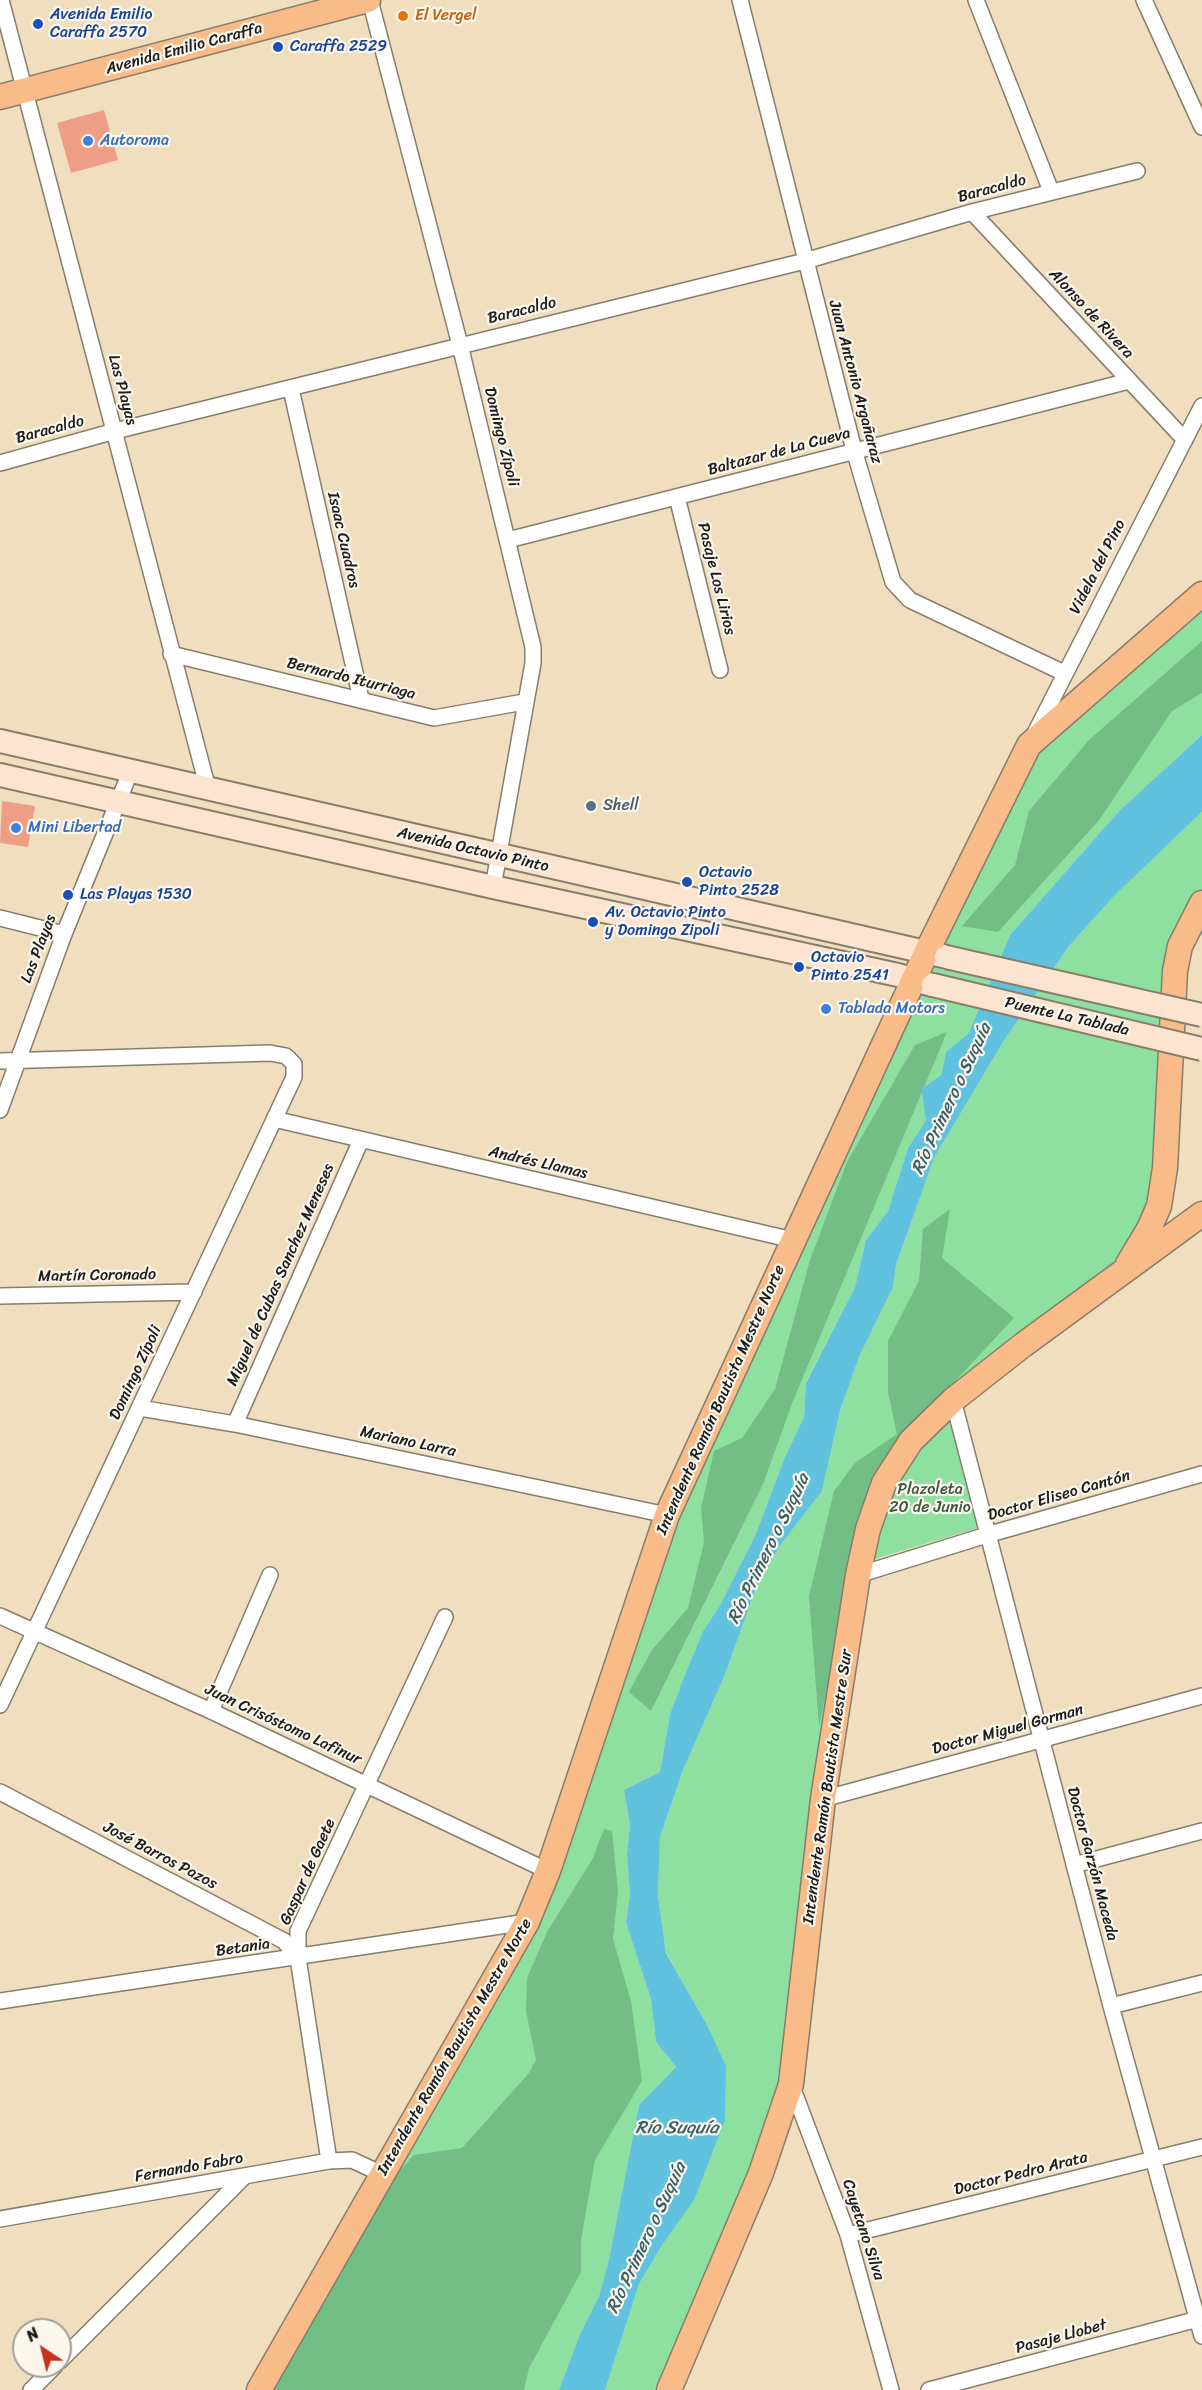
<!DOCTYPE html>
<html>
<head>
<meta charset="utf-8">
<style>
	body { margin:0 }
	#map { position:relative; width:1202px; height:2390px; overflow:hidden; background:#f0debe; font-family:Sriracha,sans-serif }
	canvas { display:block }
	.north { position:absolute; left:12px; top:2318px; width:60px; height:60px; box-sizing:border-box; background:#fbf7ec; border:2px solid #a29f99; border-radius:50%; rotate:325deg; font-size:16px; font-weight:700; line-height:24px; text-align:center; color:#1c1c1c }
	.north::after { content:''; display:block; margin:auto; width:21px; height:27px; background:#c8321e; clip-path:polygon(50% 0,100% 100%,50% 72%,0 100%) }
</style>
</head>
<body>
<div id="map">
<canvas width="1202" height="2390"></canvas>
<div class="north">N</div>
</div>
<script>
const context = document.querySelector('canvas').getContext('2d');
context.lineJoin = 'round';
function fill(path, color) { context.fillStyle = color; context.fill(path, 'evenodd'); }
const toPath = rows => new Path2D(rows.map(r => 'M' + r).join(''));
function strokePath(path, color, width, dash) { context.strokeStyle = color; context.lineWidth = width; context.lineCap = dash ? 'butt' : 'round'; context.setLineDash(dash || []); context.stroke(path); }
function drawText(font, color, halo, rows, align = 'center') {
  context.font = font + ' Sriracha,sans-serif'; context.lineWidth = 4.5; context.setLineDash([]); context.textBaseline = 'middle'; context.strokeStyle = halo; context.fillStyle = color; for (const [text, x, y, turn = 0] of rows) {
    context.save(); context.translate(x, y); context.rotate((+turn || 0) * Math.PI / 180); context.textAlign = isNaN(turn) ? turn : align; if (halo) context.strokeText(text, 0, 0); context.fillText(text, 0, 0); context.restore();
  }
}
const green = toPath([
	[1202,594,1202,735,1119,811,1010,935,969,1034,946,1052,941,1075,921,1089,926,1120,908,1148,888,1211,866,1240,855,1287,806,1382,804,1417,785,1457,755,1536,719,1607,703,1631,670,1714,660,1772,624,1790,630,1825,627,1854,630,1894,626,1923,651,1999,656,2042,676,2067,639,2105,609,2259,599,2296,580,2334,559,2390,259,2390,511,1953,667,1515,1029,745],
	[1202,812,1202,903,1189,924,1165,1168,1122,1274,911,1441,868,1529,791,2084,669,2390,605,2390,639,2284,662,2245,706,2023,666,1952,658,1896,660,1837,683,1770,724,1677,756,1588,779,1547,822,1491,840,1411,859,1357,893,1287,896,1265,934,1158,1003,1042,1069,946,1115,895],
	[949,1415,978,1528,868,1561,892,1485,914,1451]
]);
const forest = toPath([
	[1202,641,1202,693,1172,711,1100,819,998,932,962,926,1015,865,1029,811,1089,740],
	[947,1032,793,1401,763,1484,651,1711,629,1692,652,1650,688,1608,704,1542,701,1508,714,1451,742,1438,775,1389,810,1260,847,1162,915,1045],
	[950,1209,942,1258,1014,1318,904,1436,869,1490,819,1726,809,1596,834,1491,855,1463,897,1434,888,1392,888,1341,919,1281,923,1229],
	[604,1829,612,1831,618,1891,613,1939,631,2001,642,2081,595,2160,581,2240,581,2272,529,2368,524,2390,269,2390,385,2188,414,2155,462,2148,529,2073,536,2060,526,2011,527,1978,548,1930,592,1860]
]);
const water = toPath([
	[1202,735,1202,812,1115,895,1069,946,1003,1042,934,1158,896,1265,893,1287,859,1357,840,1411,822,1491,779,1547,756,1588,724,1677,683,1770,660,1837,658,1896,666,1953,706,2023,726,2066,725,2120,694,2200,662,2245,639,2284,605,2390,559,2390,580,2334,599,2296,609,2259,639,2105,676,2067,656,2042,651,1999,626,1923,630,1894,627,1854,630,1825,624,1790,660,1772,670,1714,685,1675,703,1631,719,1607,755,1536,785,1457,804,1417,806,1383,855,1287,866,1240,888,1211,908,1148,926,1120,921,1089,941,1075,946,1052,969,1033,1010,935,1119,811]
]);
const building = toPath([
	[104,110,118,160,71,173,57,123],
	[2,801,35,806,28,847,0,843]
]);
const street = toPath([
	[1,0,208,789],
	[370,0,460,345,533,647,533,663,493,887],
	[740,0,854,450,893,582,910,600,1064,673],
	[976,0,1051,191],
	[1144,0,1202,127],
	[972,212,1184,439],
	[291,389,361,699],
	[0,463,115,431,805,261,972,212,1137,171],
	[677,497,720,670],
	[508,540,1129,381],
	[171,654,434,718,524,702],
	[1034,735,1202,406],
	[0,918,64,934],
	[0,1061,270,1053,286,1056,294,1064,294,1077,0,1705],
	[0,1110,64,934,131,770],
	[274,1119,793,1240],
	[0,1296,194,1292],
	[953,1400,1111,2006,1202,2336],
	[140,1408,235,1424,667,1515],
	[235,1424,361,1140],
	[858,1575,990,1534,1202,1474],
	[0,1616,211,1711,548,1871],
	[211,1711,270,1575],
	[0,1792,284,1941,298,1958],
	[823,1799,1202,1696],
	[1074,1865,1202,1831],
	[0,2001,527,1922],
	[1111,2006,1202,1983],
	[791,2084,848,2235,891,2390],
	[329,2161,298,1958,298,1931,445,1617],
	[0,2219,329,2161,352,2160,382,2174],
	[848,2235,1202,2147],
	[60,2361,244,2177],
	[31,2390,55,2366],
	[929,2390,1202,2318]
]);
const secondary = toPath([
	[0,741,943,956],
	[0,775,493,887,898,975,932,985]
]);
const primary = toPath([
	[0,97,368,0],
	[1128,1264,1149,1229,1159,1206,1165,1168,1175,971,1180,946,1202,903],
	[259,2390,527,1922,548,1871,667,1515,927,951,1029,745,1202,594],
	[669,2390,761,2173,791,2084,823,1799,858,1575,868,1529,884,1483,911,1441,953,1400,1023,1345,1202,1214]
]);
const secondaryBridge = toPath([
	[946,957,1202,1015],
	[933,985,1202,1049]
]);
const markers = [
	[403,16,6,"#e8710a"],
	[38,24,6,"#1a4fb4"],
	[278,47,6,"#1a4fb4"],
	[88,141,6,"#3f7fe0"],
	[591,806,6,"#5c6f8a"],
	[16,828,6,"#3f7fe0"],
	[687,882,6,"#1a4fb4"],
	[68,895,6,"#1a4fb4"],
	[593,922,6,"#1a4fb4"],
	[799,967,6,"#1a4fb4"],
	[826,1009,6,"#3f7fe0"]
];
const transitNames = [
	["Avenida Emilio",50,15],
	["Caraffa 2570",50,33],
	["Caraffa 2529",290,47],
	["Octavio",699,873],
	["Pinto 2528",699,891],
	["Las Playas 1530",80,895],
	["Av. Octavio Pinto",605,913],
	["y Domingo Zipoli",605,931],
	["Octavio",811,958],
	["Pinto 2541",811,976]
];
const foodNames = [
	["El Vergel",415,16]
];
const streetNames = [
	["Avenida Emilio Caraffa",184,49,-15],
	["Baracaldo",992,189,-15],
	["Baracaldo",522,311,-14],
	["Alonso de Rivera",1091,314,47],
	["Juan Antonio Argañaraz",855,382,75],
	["Las Playas",122,390,75],
	["Baracaldo",50,430,-15],
	["Domingo Zípoli",501,437,76],
	["Baltazar de La Cueva",779,452,-15],
	["Isaac Cuadros",343,540,77],
	["Videla del Pino",1098,567,-63],
	["Pasaje Los Lirios",716,579,76],
	["Bernardo Iturriaga",351,679,14],
	["Avenida Octavio Pinto",473,850,13],
	["Las Playas",39,949,-69],
	["Puente La Tablada",1067,1017,13],
	["Andrés Llamas",538,1163,13],
	["Miguel de Cubas Sanchez Meneses",281,1275,-66],
	["Martín Coronado",97,1276,-1],
	["Domingo Zípoli",136,1373,-65],
	["Intendente Ramón Bautista Mestre Norte",721,1400,-66],
	["Mariano Larra",408,1442,12],
	["Doctor Eliseo Cantón",1059,1496,-16],
	["Juan Crisóstomo Lafinur",283,1725,25],
	["Doctor Miguel Gorman",1008,1730,-15],
	["Intendente Ramón Bautista Mestre Sur",828,1787,-82],
	["José Barros Pazos",160,1856,28],
	["Doctor Garzón Maceda",1092,1864,75],
	["Gaspar de Gaete",308,1872,-66],
	["Betania",243,1948,-8],
	["Intendente Ramón Bautista Mestre Norte",455,2047,-60],
	["Fernando Fabro",189,2168,-10],
	["Doctor Pedro Arata",1021,2174,-14],
	["Cayetano Silva",863,2230,72],
	["Pasaje Llobet",1061,2337,-15]
];
const shopNames = [
	["Autoroma",100,141],
	["Mini Libertad",28,828],
	["Tablada Motors",838,1009]
];
const serviceNames = [
	["Shell",603,806]
];
const parkNames = [
	["Plazoleta",930,1490],
	["20 de Junio",930,1508]
];
const waterNames = [
	["Río Primero o Suquía",952,1099,-65],
	["Río Primero o Suquía",769,1549,-64],
	["Río Suquía",677,2128],
	["Río Primero o Suquía",647,2238,-65]
];
fill(green, '#8ee0a0');
fill(forest, '#72be86');
fill(water, '#61c2df');
fill(building, '#ee9e84');
strokePath(street, '#867d6d', 18);
strokePath(secondary, '#867d6d', 26);
strokePath(primary, '#867d6d', 27);
strokePath(street, '#fff', 15);
strokePath(secondary, '#fde4d0', 22);
strokePath(primary, '#f9bc89', 24);
strokePath(secondaryBridge, '#867d6d', 26, []);
strokePath(secondaryBridge, '#fde4d0', 22);
for (const [x, y, r, color] of markers) { const dot = new Path2D(); dot.arc(x, y, r, 0, 2 * Math.PI); context.fillStyle = color; context.fill(dot); strokePath(dot, '#fbf7ec', 2); }
drawText('16px', '#164399', '#fbf7ec', transitNames, 'left');
drawText('16px', '#c56008', '#fbf7ec', foodNames, 'left');
drawText('16px', '#1c1c1c', '#fbf7ec', streetNames);
drawText('16px', '#366cbe', '#fbf7ec', shopNames, 'left');
drawText('16px', '#4e5e75', '#fbf7ec', serviceNames, 'left');
drawText('16px', '#3e5744', '#fbf7ec', parkNames);
drawText('italic 18px', '#385e6a', '#fbf7ec', waterNames);
</script>
</body>
</html>
